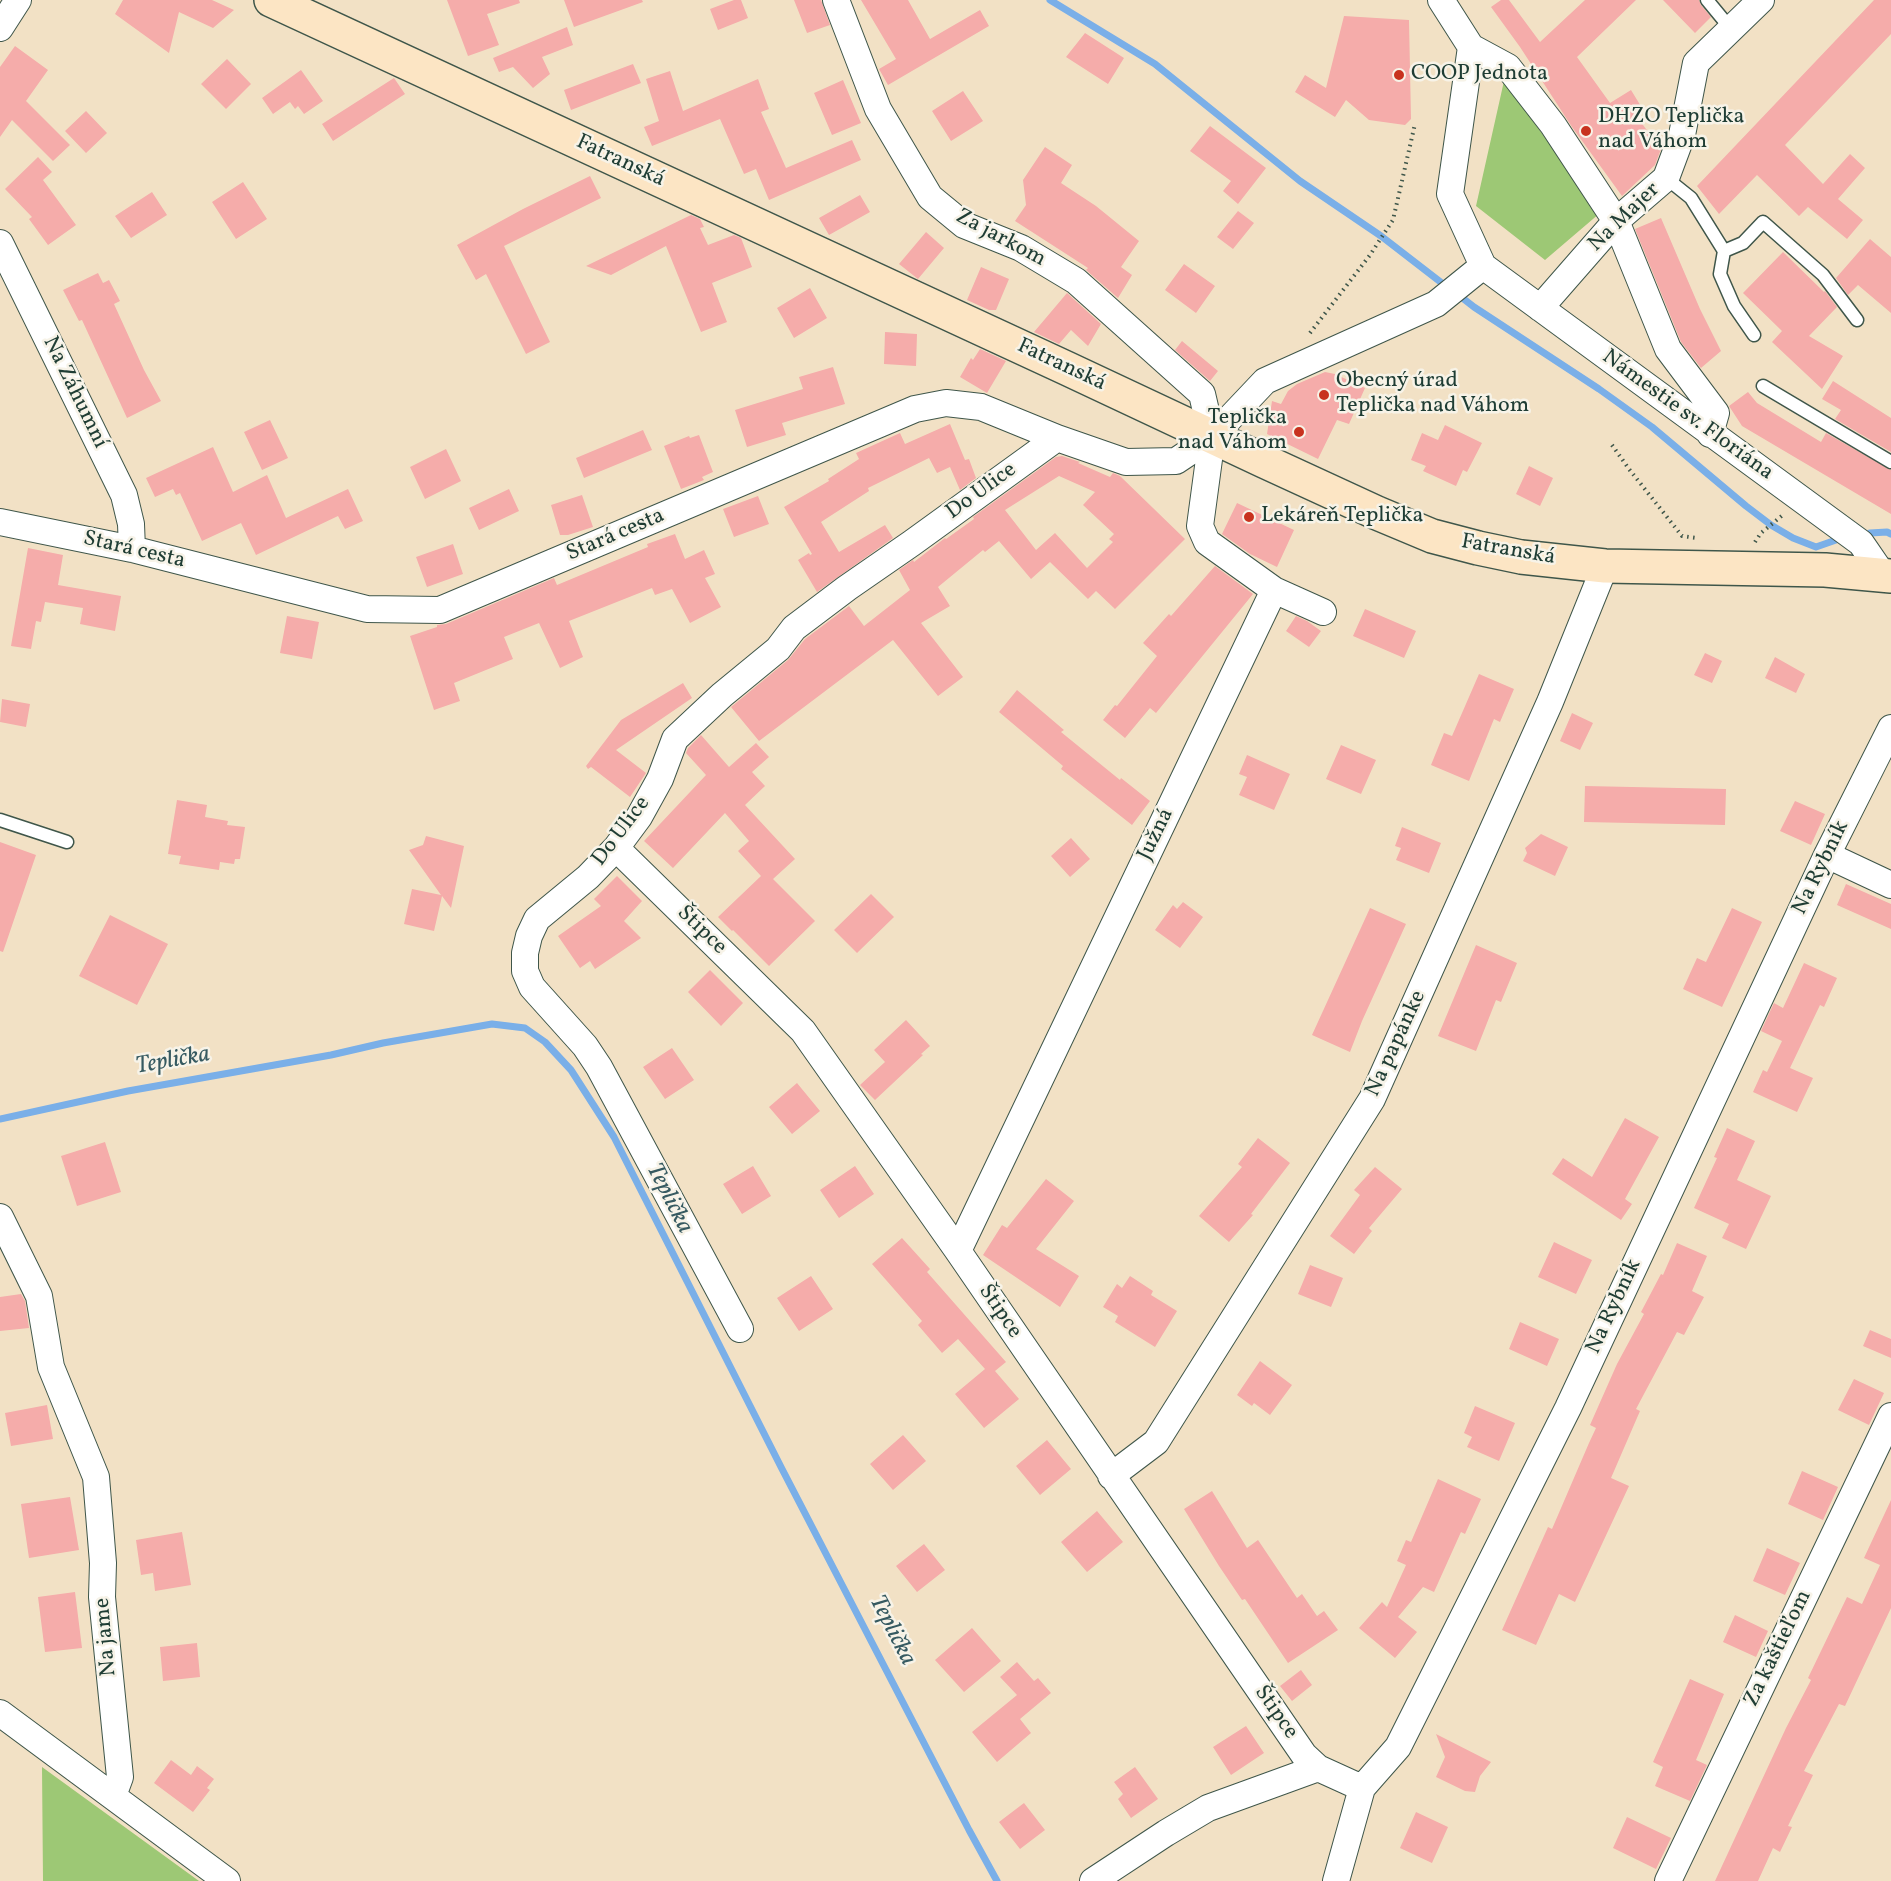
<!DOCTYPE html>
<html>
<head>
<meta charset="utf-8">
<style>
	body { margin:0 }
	canvas { display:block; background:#f2e1c5 }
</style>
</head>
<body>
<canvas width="1891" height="1881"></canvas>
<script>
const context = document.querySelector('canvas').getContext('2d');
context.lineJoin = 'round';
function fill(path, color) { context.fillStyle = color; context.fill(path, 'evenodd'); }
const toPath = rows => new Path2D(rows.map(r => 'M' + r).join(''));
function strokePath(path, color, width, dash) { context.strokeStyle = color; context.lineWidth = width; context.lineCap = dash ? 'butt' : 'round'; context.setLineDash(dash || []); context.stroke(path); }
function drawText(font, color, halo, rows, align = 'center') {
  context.font = font + ' Vollkorn,serif'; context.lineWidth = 5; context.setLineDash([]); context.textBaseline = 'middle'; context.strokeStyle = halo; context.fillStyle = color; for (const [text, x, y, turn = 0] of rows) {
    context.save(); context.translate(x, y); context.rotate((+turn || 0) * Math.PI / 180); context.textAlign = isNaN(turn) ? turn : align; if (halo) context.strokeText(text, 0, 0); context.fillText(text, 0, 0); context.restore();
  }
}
const green = toPath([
	[1504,81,1600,213,1545,260,1476,206],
	[42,1767,199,1881,43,1881]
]);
const stream = toPath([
	[1050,0,1155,64,1300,181,1381,236,1447,287],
	[1456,293,1474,307,1599,389,1652,427,1746,506,1771,525,1793,538,1816,547,1836,540],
	[1870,533,1887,532,1891,534],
	[0,1119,128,1091,331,1055,383,1043,492,1024,525,1028,545,1042,571,1070,614,1137,781,1467,969,1830,997,1881]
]);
const building = toPath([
	[123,0,212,0,234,10,213,28,179,12,169,53,115,14],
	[447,0,519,0,520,3,487,14,499,45,468,56],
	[564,0,642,0,643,2,574,27],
	[734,0,741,0,748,18,718,30,710,9],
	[794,0,821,0,830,25,807,33],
	[861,0,908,0,930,39,980,10,989,26,888,85,879,69,896,59],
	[1501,0,1509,0,1540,42,1585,0,1636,0,1577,57,1610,103,1631,90,1642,108,1634,113,1661,149,1655,165,1622,196,1572,127,1520,47,1491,7],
	[1663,0,1699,0,1701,5,1711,17,1695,33],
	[1874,0,1891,0,1891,34,1785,145,1823,184,1850,154,1865,168,1838,199,1863,220,1847,239,1808,207,1799,216,1757,175,1719,214,1697,186],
	[1344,16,1409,20,1411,119,1405,125,1369,120,1346,100,1335,117,1295,92,1305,75,1326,88],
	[567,27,573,45,542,57,550,74,533,88,513,67,499,72,493,58],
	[1085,33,1124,58,1108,84,1066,57],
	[15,46,48,70,26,101,70,145,53,161,12,120,0,137,0,67],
	[227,59,251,84,226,109,201,84],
	[633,64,641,83,571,110,564,90],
	[301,70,323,101,304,114,298,106,295,109,290,102,273,114,262,98],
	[670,71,683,111,758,79,769,109,761,112,786,168,852,140,861,160,769,200,756,169,744,174,720,119,652,146,644,127,659,121,646,79],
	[394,78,405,94,333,141,322,124],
	[843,80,861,123,832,135,814,93],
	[963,91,983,121,951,141,932,111],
	[86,111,107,133,86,153,65,131],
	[1210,126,1266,168,1238,204,1223,191,1231,181,1190,151],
	[1045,147,1072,165,1061,183,1096,206,1139,241,1121,267,1132,275,1118,298,1086,270,1088,268,1015,221,1026,205,1023,180],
	[38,157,52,172,43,180,76,225,48,245,29,219,32,217,5,189],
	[590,176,601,198,504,246,550,342,526,354,486,274,476,280,457,245,523,209],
	[243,182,267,219,236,239,212,202],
	[152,192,167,215,131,238,115,216],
	[860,195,870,212,829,235,819,218],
	[1238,211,1254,223,1233,249,1217,237],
	[691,215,700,219,704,227,700,228,708,245,734,235,741,238,752,267,712,283,727,322,701,332,666,246,611,275,586,266],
	[1661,218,1700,309,1721,351,1701,368,1681,342,1635,229],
	[926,232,944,248,918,279,899,264],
	[1870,239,1891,257,1891,313,1858,285,1848,295,1836,278],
	[1783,252,1824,292,1825,291,1837,307,1809,336,1843,356,1822,389,1772,342,1782,331,1743,293],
	[1184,264,1215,286,1196,313,1165,290],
	[981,267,1009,279,996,310,989,310,967,300],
	[98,273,103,283,109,280,120,301,114,304,144,370,161,401,127,418,82,320,79,321,63,290],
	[810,288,827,318,794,338,777,308],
	[1067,293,1101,324,1088,346,1071,330,1059,344,1034,332],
	[885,332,917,334,916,366,884,364],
	[1182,341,1218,371,1210,381,1175,350],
	[980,349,1006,361,987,393,960,377,971,358,973,360],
	[833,367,845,404,782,423,786,435,747,447,735,410,803,389,799,377],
	[1325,372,1335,374,1365,388,1349,424,1337,420,1318,459,1267,434,1272,401,1281,404,1288,391,1297,384],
	[1833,381,1891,418,1891,452,1835,419,1841,410,1822,399],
	[1748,392,1757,403,1821,442,1826,433,1891,470,1891,514,1742,426,1729,406],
	[270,420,288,458,262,470,244,432],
	[950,424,965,460,969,459,976,478,960,490,950,467,937,473,929,458,868,488,869,491,821,522,839,552,885,525,893,538,817,592,798,560,809,553,810,555,812,554,784,507,829,481,828,479,859,459,856,453,900,433,905,444],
	[1445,425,1482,443,1467,472,1463,470,1456,486,1423,471,1426,466,1411,460,1422,433,1438,440],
	[643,430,652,450,584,478,576,458],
	[699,435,713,472,702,477,704,480,681,489,664,446,689,436,690,438],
	[213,447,233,492,267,475,286,518,348,489,363,521,345,529,338,516,256,555,241,523,202,541,180,493,176,495,173,489,155,497,146,478],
	[446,449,461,481,425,499,410,467],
	[1062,456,1080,462,1078,463,1110,477,1113,473,1120,476,1185,539,1115,609,1096,591,1088,599,1050,562,1031,579,999,541,985,552,983,550,938,587,950,606,921,623,963,677,938,696,893,640,759,741,731,707,788,660,805,639,849,606,864,626,910,590,899,570,913,560,914,562,945,538,946,539,974,519,973,517,1056,457],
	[1059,476,1095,492,1083,505,1114,534,1109,539,1113,542,1087,568,1055,533,1036,550,1005,510],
	[1529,466,1553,478,1540,506,1516,494],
	[509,489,519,511,479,530,469,508],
	[582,495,593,527,568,535,560,535,551,505],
	[758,496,769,524,734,537,723,509],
	[1237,503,1294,530,1277,567,1250,554,1222,534],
	[675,534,685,559,704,550,715,574,705,578,721,607,690,623,672,589,655,595,652,588,569,621,583,657,560,668,539,623,504,637,513,659,454,683,460,701,434,710,410,636,437,627,437,625,446,624,554,578,557,585,648,547,647,544],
	[453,544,463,574,427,587,416,557],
	[28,548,63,555,58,585,121,596,115,631,80,624,83,608,45,602,41,622,36,621,31,649,11,646],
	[1215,566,1253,594,1156,713,1150,708,1125,738,1103,720,1115,705,1117,706,1157,656,1143,643,1169,614,1171,616],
	[1365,609,1416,631,1404,658,1353,636],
	[287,616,319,622,312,659,280,653],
	[1296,616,1307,621,1321,631,1309,647,1286,631],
	[1705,653,1722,661,1712,683,1694,675],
	[1775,657,1805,674,1796,693,1765,678],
	[1479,674,1514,689,1500,722,1494,719,1469,781,1431,765,1444,733,1452,736],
	[683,683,692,698,616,750,646,773,630,797,591,767,588,769,586,766,621,720],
	[1017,690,1064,730,1061,732,1120,780,1121,778,1150,801,1132,825,1061,769,1063,766,999,712],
	[2,699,30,704,26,727,0,722],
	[1572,713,1593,723,1580,750,1560,741],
	[701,735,729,767,756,743,769,757,752,772,765,786,745,805,795,859,773,879,815,921,769,966,733,930,732,931,718,917,761,876,738,851,749,841,725,813,673,868,644,841,706,775,686,753,688,748],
	[1341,745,1376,760,1361,794,1326,779],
	[1247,755,1290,774,1274,810,1239,795,1247,777,1239,774],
	[1585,786,1726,789,1725,825,1584,822],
	[177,800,207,805,205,817,228,821,227,825,245,827,240,859,235,859,234,864,220,862,219,870,179,864,181,856,168,854],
	[1795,801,1825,814,1811,845,1780,831],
	[1402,827,1441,843,1429,873,1396,860,1401,848,1395,846],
	[1541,834,1568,847,1555,876,1523,861,1527,853,1525,848],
	[426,836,464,846,451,908,442,896,434,931,404,924,412,889,441,895,409,850,423,845],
	[1071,838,1090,859,1070,877,1051,856],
	[0,842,36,855,3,952,0,951],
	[617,876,642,901,624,921,641,938,595,969,590,961,580,968,558,936,601,906,594,899],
	[1846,884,1891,904,1891,929,1837,905],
	[871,894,894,917,857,953,834,930],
	[1183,902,1203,917,1180,948,1155,930,1173,905,1177,909],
	[1370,908,1406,924,1362,1021,1350,1052,1312,1035],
	[1732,908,1762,922,1722,1007,1683,989,1697,958,1706,962],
	[110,915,168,944,137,1005,79,976],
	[1476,945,1517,963,1501,1002,1496,1000,1476,1051,1438,1036],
	[1804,963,1837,978,1824,1007,1820,1005,1790,1068,1813,1078,1797,1112,1753,1092,1763,1070,1767,1072,1782,1041,1761,1031,1774,1003,1783,1008],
	[710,970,743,1003,721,1026,688,992],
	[906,1020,930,1046,921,1054,923,1055,875,1100,860,1085,885,1062,874,1050],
	[672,1048,694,1080,665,1099,643,1067],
	[797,1083,820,1111,792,1134,769,1107],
	[1625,1118,1659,1137,1625,1199,1632,1204,1621,1220,1552,1174,1563,1158,1592,1177],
	[1727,1128,1755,1141,1737,1180,1771,1196,1746,1249,1722,1238,1729,1224,1694,1208,1717,1158,1714,1157],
	[1258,1138,1290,1163,1251,1214,1253,1215,1229,1242,1199,1216,1242,1167,1238,1164],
	[105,1142,121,1192,77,1206,61,1156],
	[753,1166,771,1196,742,1214,723,1184],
	[855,1166,874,1194,839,1218,820,1190],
	[1375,1167,1402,1189,1369,1228,1372,1231,1354,1254,1330,1236,1360,1195,1354,1190],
	[1046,1179,1074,1201,1036,1249,1079,1276,1060,1307,983,1255,1002,1225,1007,1228],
	[902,1238,930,1269,927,1272,1006,1362,995,1371,1019,1399,984,1428,955,1394,985,1369,958,1339,942,1353,918,1325,922,1321,872,1264],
	[1554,1242,1592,1260,1576,1294,1538,1277],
	[1677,1243,1707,1256,1692,1291,1704,1297,1684,1335,1677,1332,1636,1409,1640,1411,1611,1478,1629,1486,1575,1602,1559,1594,1536,1645,1502,1630,1548,1527,1552,1529,1589,1443,1596,1428,1590,1425,1617,1364,1644,1314,1641,1312,1661,1274,1663,1275],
	[1310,1265,1343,1278,1331,1307,1298,1294],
	[811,1276,833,1309,799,1331,777,1298],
	[1130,1276,1153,1291,1151,1295,1177,1311,1155,1347,1115,1322,1118,1316,1103,1307,1117,1284,1122,1288],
	[21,1294,25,1301,29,1328,0,1331,0,1297],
	[1520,1322,1559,1339,1547,1366,1509,1349],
	[1870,1330,1891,1339,1891,1358,1863,1346],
	[1260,1361,1292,1385,1270,1415,1254,1403,1252,1406,1237,1395],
	[1854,1379,1884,1393,1869,1425,1838,1410],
	[47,1405,53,1439,11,1446,5,1413],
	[1475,1406,1515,1423,1499,1461,1467,1447,1472,1437,1464,1433],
	[903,1435,926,1461,893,1490,870,1464],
	[1047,1440,1071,1469,1040,1495,1016,1466],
	[1802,1471,1838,1487,1823,1520,1788,1504],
	[1438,1479,1481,1499,1465,1534,1461,1532,1434,1592,1423,1587,1398,1617,1417,1632,1395,1658,1359,1628,1382,1602,1387,1607,1406,1565,1397,1561,1406,1540,1411,1542],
	[1212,1491,1247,1548,1258,1540,1297,1598,1302,1594,1317,1616,1324,1611,1338,1630,1288,1663,1245,1599,1242,1600,1219,1566,1184,1509],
	[70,1497,79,1550,29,1558,21,1504],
	[1891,1500,1891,1608,1845,1706,1839,1704,1804,1771,1813,1775,1788,1826,1792,1827,1780,1852,1773,1848,1758,1881,1715,1881,1786,1728,1811,1680,1808,1678,1847,1597,1862,1604,1880,1565,1864,1558],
	[1097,1511,1123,1542,1087,1572,1061,1542],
	[182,1532,191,1585,155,1591,153,1573,141,1575,136,1540],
	[924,1544,945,1570,917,1592,896,1566],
	[1767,1548,1800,1563,1785,1595,1753,1581],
	[75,1592,82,1648,45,1652,38,1597],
	[1735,1615,1768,1631,1756,1657,1723,1642],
	[972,1628,1001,1661,964,1692,935,1660],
	[197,1643,200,1677,163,1681,160,1647],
	[1017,1662,1034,1681,1038,1678,1051,1693,1020,1719,1031,1733,997,1762,972,1732,1017,1695,1000,1677],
	[1301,1670,1312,1685,1292,1701,1280,1686],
	[1690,1679,1724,1694,1696,1760,1707,1765,1690,1801,1655,1786,1663,1767,1653,1762],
	[1246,1726,1264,1753,1231,1775,1213,1747],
	[1436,1734,1491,1762,1480,1776,1475,1792,1465,1791,1436,1777,1445,1757],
	[171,1760,191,1775,197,1766,214,1779,207,1788,210,1790,193,1812,154,1783],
	[1135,1767,1158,1799,1131,1818,1118,1799,1123,1794,1114,1782],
	[1024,1803,1045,1830,1020,1849,999,1822],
	[1416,1812,1448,1827,1432,1863,1400,1848],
	[1627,1817,1671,1838,1656,1869,1613,1848]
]);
const path = toPath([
	[1310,333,1370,255,1393,220,1415,124],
	[1612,445,1629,469,1682,536,1697,538],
	[1755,542,1761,533,1784,514]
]);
const service = toPath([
	[1707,0,1731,29],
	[1666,178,1691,198,1724,251,1720,274,1734,306,1754,335],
	[1724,251,1743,243,1763,222,1823,275,1857,320],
	[1763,386,1891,462],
	[0,820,67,842]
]);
const minor = toPath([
	[836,0,878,109,930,197,964,225,1021,248,1076,281,1202,394,1212,437,1200,526,1207,542,1274,590,958,1251],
	[1441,0,1471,47,1508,67,1553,125,1616,221,1668,349,1716,413,1710,434],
	[0,28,18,0],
	[1471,47,1450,194,1483,266,1861,543,1883,575],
	[0,243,124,495,131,524,132,549],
	[1540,308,1616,221,1666,178,1682,135,1696,63,1761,0],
	[0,522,132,549,367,609,440,610,915,409,946,403,981,407,1057,438,1126,462,1176,461,1212,437,1265,381,1436,304,1483,266],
	[1274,590,1323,612],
	[616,848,803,1031,958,1251,1304,1755,1318,1768,1362,1788],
	[1827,855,1891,885],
	[0,1217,39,1296,51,1367,96,1477,103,1563,102,1597,120,1777,113,1796],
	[740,1329,599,1067,585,1046,532,987,525,971,525,953,529,936,537,919,588,877,616,848,639,817,660,779,675,739,722,695,778,649,794,628,847,588,912,543,1057,438],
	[1111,1476,1156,1442,1372,1099,1550,702,1605,566],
	[0,1713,227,1881],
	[1093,1881,1166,1833,1208,1808,1318,1768],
	[1336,1881,1362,1788,1398,1747,1568,1408,1827,855,1891,728],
	[1668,1881,1891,1416]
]);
const secondary = toPath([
	[271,0,1066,368,1264,461,1377,513,1432,536,1478,548,1521,557,1605,566,1825,570,1891,576]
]);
const markers = [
	[1399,75,6,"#c8321e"],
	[1586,131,6,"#c8321e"],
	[1324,395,6,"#c8321e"],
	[1299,432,6,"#c8321e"],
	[1249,517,6,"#c8321e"]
];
const poiNames = [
	["COOP Jednota",1411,75],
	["DHZO Teplička",1598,118],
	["nad Váhom",1598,143],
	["Obecný úrad",1336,382],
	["Teplička nad Váhom",1336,407],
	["Teplička",1287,419,"right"],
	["nad Váhom",1287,444,"right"],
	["Lekáreň Teplička",1261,517]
];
const streetNames = [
	["Fatranská",620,162,25],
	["Na Majer",1625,218,-44],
	["Za jarkom",1000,239,28],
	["Fatranská",1061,366,25],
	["Na Záhumní",74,393,64],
	["Námestie sv. Floriána",1687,416,36],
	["Do Ulice",982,492,-36],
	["Stará cesta",616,536,-23],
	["Stará cesta",134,551,13],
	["Fatranská",1508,551,10],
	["Do Ulice",622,832,-53],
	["Južná",1157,835,-64],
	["Na Rybník",1822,868,-64],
	["Štipce",701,931,44],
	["Na papánke",1397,1044,-65],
	["Na Rybník",1615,1307,-65],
	["Štipce",999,1312,56],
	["Na jame",107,1637,-95],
	["Za kaštieľom",1779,1649,-64],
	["Štipce",1275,1713,55]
];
const waterNames = [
	["Teplička",173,1062,-10],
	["Teplička",668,1199,63],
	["Teplička",891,1631,63]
];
fill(green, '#9dc875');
strokePath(stream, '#7aafe8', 7);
fill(building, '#f5acaa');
strokePath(service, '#3f564a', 15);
strokePath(minor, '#3f564a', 28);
strokePath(secondary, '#3f564a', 36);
strokePath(path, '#3f564a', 4, [1.5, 4.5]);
strokePath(service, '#fff', 12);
strokePath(minor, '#fff', 26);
strokePath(secondary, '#fce5c4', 33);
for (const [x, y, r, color] of markers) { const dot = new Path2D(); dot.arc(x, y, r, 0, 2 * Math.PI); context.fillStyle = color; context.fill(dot); strokePath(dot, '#f7f3e8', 2); }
drawText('22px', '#1f3d34', '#f7f3e8', poiNames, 'left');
drawText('22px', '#1f3d34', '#f7f3e8', streetNames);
drawText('italic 24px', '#365a61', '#f7f3e8', waterNames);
</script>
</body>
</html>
